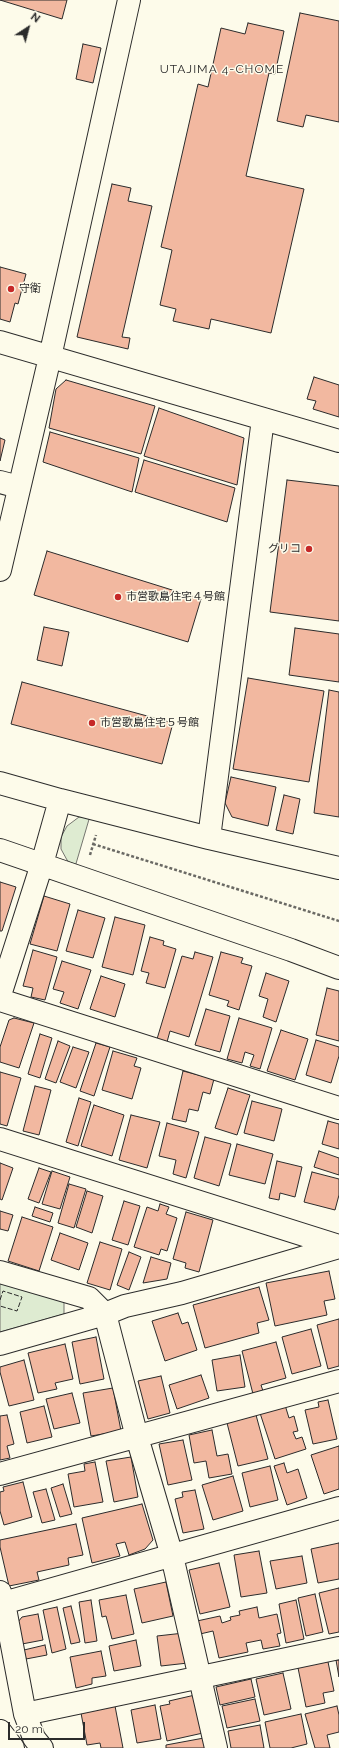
<!DOCTYPE html>
<html>
<head>
<meta charset="utf-8">
<style>
	body { margin:0 }
	#map { position:relative; width:339px; height:1748px; overflow:hidden; background:#fdfbea; font-family:Raleway,sans-serif }
	canvas { display:block }
	.north { position:absolute; left:8px; top:8px; width:40px; height:40px; -webkit-text-stroke:3px #fdfbea; paint-order:stroke; rotate:36deg; font-size:11px; font-weight:700; line-height:16px; text-align:center; color:#2b2b2b }
	.north::after { content:''; display:block; margin:auto; width:14px; height:18px; background:#2b2b2b; clip-path:polygon(50% 0,100% 100%,50% 72%,0 100%) }
	.scale { position:absolute; left:8px; top:1722px; width:77px; height:18px; box-sizing:border-box; border:2px solid #2b2b2b; border-top:0; padding-left:5px; font-size:12px; line-height:14px; white-space:nowrap; color:#2b2b2b; -webkit-text-stroke:3px #fdfbea; paint-order:stroke }
</style>
</head>
<body>
<div id="map">
<canvas width="339" height="1748"></canvas>
<div class="north">N</div>
<div class="scale">20 m</div>
</div>
<script>
const context = document.querySelector('canvas').getContext('2d');
context.lineJoin = 'round';
function fill(path, color) { context.fillStyle = color; context.fill(path, 'evenodd'); }
const toPath = rows => new Path2D(rows.map(r => 'M' + r).join(''));
function strokePath(path, color, width, dash) { context.strokeStyle = color; context.lineWidth = width; context.lineCap = dash ? 'butt' : 'round'; context.setLineDash(dash || []); context.stroke(path); }
function drawText(font, color, halo, rows, align = 'center') {
  context.font = font + ' Raleway,"Noto Sans JP",sans-serif'; context.lineWidth = 3; context.setLineDash([]); context.textBaseline = 'middle'; context.strokeStyle = halo; context.fillStyle = color; for (const [text, x, y, turn = 0] of rows) {
    context.save(); context.translate(x, y); context.rotate((+turn || 0) * Math.PI / 180); context.textAlign = isNaN(turn) ? turn : align; if (halo) context.strokeText(text, 0, 0); context.fillText(text, 0, 0); context.restore();
  }
}
const green = toPath([
	[90,816,75,867,67,860,61,849,61,837,67,826,79,817,90,816],
	[0,1280,64,1301,64,1314,0,1332,0,1280]
]);
const building = toPath([
	[0,0,67,0,62,19,0,0],
	[300,13,339,21,339,122,306,115,303,127,277,121,300,13],
	[248,23,284,31,275,74,269,73,246,176,304,189,271,333,211,319,209,329,173,321,176,309,160,305,172,250,161,247,198,84,208,87,221,28,245,34,248,23],
	[83,44,101,48,93,83,76,79,83,44],
	[112,184,131,188,128,201,152,206,122,337,130,338,128,349,77,337,112,184],
	[0,267,26,274,18,304,15,303,10,322,0,319,0,267],
	[314,377,339,385,339,417,313,409,316,401,307,399,314,377],
	[66,380,155,406,141,454,49,428,56,389,66,380],
	[159,408,244,438,237,485,144,456,159,408],
	[50,432,139,458,132,492,43,462,50,432],
	[0,438,5,440,0,461,0,438],
	[144,460,235,488,227,522,135,492,144,460],
	[287,480,339,486,339,621,270,612,287,480],
	[47,551,201,599,188,642,34,595,47,551],
	[44,627,69,632,62,666,37,660,44,627],
	[295,628,339,634,339,682,289,675,295,628],
	[248,678,324,691,309,782,233,769,248,678],
	[22,682,173,723,162,764,11,724,22,682],
	[329,690,339,692,339,817,314,813,329,690],
	[231,777,276,787,268,826,232,817,225,803,231,777],
	[284,795,300,799,293,834,276,830,284,795],
	[0,882,16,887,2,931,0,931,0,882],
	[44,896,70,904,57,951,30,944,44,896],
	[78,910,105,918,93,958,66,951,78,910],
	[115,917,145,925,133,975,102,967,115,917],
	[150,937,164,941,163,945,176,949,165,988,146,983,149,973,141,971,150,937],
	[33,950,57,957,45,1000,31,997,33,988,23,986,33,950],
	[195,952,213,957,189,1037,170,1031,167,1042,157,1039,182,956,193,959,195,952],
	[221,952,243,958,241,963,252,966,239,1010,227,1006,229,1001,209,995,221,952],
	[62,961,91,970,78,1009,60,1003,64,992,53,989,62,961],
	[266,973,289,981,276,1022,263,1017,268,999,259,996,266,973],
	[101,976,125,984,115,1017,90,1009,101,976],
	[327,988,339,991,339,1041,316,1035,327,988],
	[206,1009,230,1016,220,1052,195,1045,206,1009],
	[14,1018,34,1023,19,1068,0,1062,0,1047,9,1020,14,1018],
	[239,1018,272,1028,260,1069,250,1066,254,1055,245,1052,242,1063,227,1059,239,1018],
	[281,1030,308,1039,295,1080,267,1071,281,1030],
	[40,1034,52,1038,40,1078,28,1074,40,1034],
	[316,1040,339,1047,339,1056,331,1083,306,1075,316,1040],
	[58,1041,70,1046,56,1083,45,1079,58,1041],
	[96,1043,110,1047,94,1096,80,1091,96,1043],
	[73,1047,89,1052,76,1088,60,1082,73,1047],
	[113,1051,137,1058,134,1066,141,1068,132,1099,102,1090,113,1051],
	[183,1071,214,1079,210,1094,203,1092,198,1111,189,1109,186,1122,172,1119,183,1071],
	[0,1072,21,1078,7,1126,0,1124,0,1072],
	[35,1086,51,1090,39,1135,23,1131,35,1086],
	[228,1088,250,1095,237,1135,215,1128,228,1088],
	[79,1098,91,1102,78,1146,66,1142,79,1098],
	[252,1101,282,1109,274,1141,244,1133,252,1101],
	[94,1105,124,1115,112,1156,81,1146,94,1105],
	[131,1115,160,1122,147,1168,119,1160,131,1115],
	[328,1121,339,1124,339,1149,322,1144,328,1121],
	[167,1123,199,1132,186,1178,173,1174,176,1160,159,1156,167,1123],
	[205,1137,231,1144,219,1186,194,1178,205,1137],
	[237,1144,273,1154,265,1184,229,1175,237,1144],
	[319,1151,339,1158,339,1175,314,1167,319,1151],
	[277,1161,302,1167,295,1197,280,1193,279,1200,269,1198,277,1161],
	[0,1163,13,1168,2,1200,0,1199,0,1163],
	[39,1168,51,1172,39,1203,28,1199,39,1168],
	[52,1171,70,1177,60,1209,42,1204,52,1171],
	[312,1172,339,1179,339,1195,335,1210,304,1202,312,1172],
	[69,1184,86,1189,74,1228,58,1223,69,1184],
	[87,1191,103,1196,92,1233,76,1227,87,1191],
	[124,1201,140,1206,128,1245,112,1240,124,1201],
	[160,1204,169,1207,166,1214,177,1218,167,1251,161,1249,159,1255,134,1247,147,1207,158,1211,160,1204],
	[35,1207,53,1213,50,1222,32,1216,35,1207],
	[0,1211,13,1215,8,1231,0,1229,0,1211],
	[186,1212,213,1220,199,1272,185,1268,186,1263,173,1259,186,1212],
	[22,1217,53,1227,39,1271,8,1261,22,1217],
	[60,1233,88,1243,79,1270,51,1260,60,1233],
	[100,1242,122,1249,110,1290,87,1283,100,1242],
	[129,1252,141,1257,129,1290,117,1285,129,1252],
	[151,1257,171,1263,167,1279,143,1283,151,1257],
	[329,1271,335,1299,324,1301,327,1315,275,1326,266,1283,329,1271],
	[259,1287,269,1320,257,1323,259,1333,205,1348,193,1305,259,1287],
	[178,1313,182,1324,188,1322,197,1350,165,1361,152,1321,178,1313],
	[339,1319,339,1366,328,1369,317,1325,339,1319],
	[311,1329,321,1366,292,1374,282,1337,311,1329],
	[96,1337,104,1379,80,1384,72,1342,96,1337],
	[276,1342,286,1378,261,1385,263,1391,253,1394,242,1351,276,1342],
	[65,1344,73,1379,55,1383,57,1389,38,1393,28,1353,65,1344],
	[240,1355,245,1387,217,1391,212,1360,240,1355],
	[24,1360,34,1400,9,1406,0,1372,0,1367,24,1360],
	[201,1375,209,1398,177,1409,169,1385,201,1375],
	[161,1376,170,1413,148,1419,138,1381,161,1376],
	[113,1388,121,1431,91,1436,83,1393,113,1388],
	[72,1393,80,1423,54,1429,46,1399,72,1393],
	[328,1400,337,1439,313,1444,305,1410,319,1407,318,1402,328,1400],
	[285,1405,289,1418,294,1416,298,1431,293,1432,296,1439,302,1437,306,1449,275,1459,260,1413,285,1405],
	[44,1406,52,1437,27,1443,20,1412,44,1406],
	[7,1415,14,1444,7,1446,10,1458,0,1460,0,1416,7,1415],
	[256,1415,268,1459,238,1466,227,1423,256,1415],
	[212,1430,217,1456,228,1454,232,1474,209,1478,206,1461,194,1463,189,1435,212,1430],
	[183,1440,192,1480,168,1485,159,1444,183,1440],
	[339,1446,339,1489,324,1494,311,1455,339,1446],
	[131,1457,138,1497,114,1502,106,1461,131,1457],
	[95,1462,103,1502,74,1507,68,1474,85,1471,84,1464,95,1462],
	[284,1463,287,1473,298,1469,307,1498,287,1505,274,1466,284,1463],
	[270,1466,278,1500,250,1507,242,1473,270,1466],
	[233,1476,243,1511,213,1520,202,1485,233,1476],
	[23,1482,32,1517,4,1525,0,1511,0,1492,4,1491,3,1487,23,1482],
	[63,1484,72,1514,60,1517,51,1488,63,1484],
	[46,1489,55,1520,42,1523,33,1492,46,1489],
	[195,1490,204,1529,183,1533,175,1499,183,1497,182,1492,195,1490],
	[142,1504,153,1540,145,1549,129,1555,125,1542,116,1544,120,1556,92,1563,82,1518,142,1504],
	[76,1524,83,1555,68,1558,69,1565,37,1572,39,1580,9,1586,0,1547,0,1540,76,1524],
	[339,1543,339,1579,318,1583,311,1549,339,1543],
	[259,1551,267,1593,241,1597,234,1555,259,1551],
	[302,1556,307,1583,276,1589,270,1561,302,1556],
	[219,1563,230,1607,200,1614,189,1570,219,1563],
	[166,1582,173,1616,142,1623,134,1589,166,1582],
	[339,1588,339,1632,329,1634,319,1593,339,1588],
	[315,1594,323,1632,306,1636,298,1598,315,1594],
	[126,1595,134,1634,112,1639,106,1616,102,1617,99,1600,126,1595],
	[91,1600,97,1641,85,1643,79,1602,91,1600],
	[296,1600,304,1639,286,1643,279,1604,296,1600],
	[71,1606,80,1642,71,1644,63,1608,71,1606],
	[57,1607,66,1649,52,1653,43,1610,57,1607],
	[257,1607,259,1618,277,1614,281,1633,277,1634,280,1646,263,1649,261,1640,246,1643,248,1652,219,1658,213,1631,200,1634,197,1621,220,1616,222,1623,231,1620,230,1617,240,1615,239,1611,257,1607],
	[38,1614,43,1640,22,1644,18,1622,22,1617,38,1614],
	[184,1633,188,1663,161,1666,157,1636,184,1633],
	[136,1640,141,1666,114,1671,109,1646,136,1640],
	[45,1645,47,1655,26,1659,24,1650,45,1645],
	[101,1651,106,1676,92,1678,92,1684,76,1688,70,1657,101,1651],
	[327,1657,334,1691,323,1693,325,1703,306,1707,297,1663,327,1657],
	[336,1660,339,1660,339,1677,336,1660],
	[283,1673,291,1709,264,1715,256,1679,283,1673],
	[251,1679,255,1697,220,1705,216,1687,251,1679],
	[195,1695,203,1733,167,1741,160,1706,170,1704,169,1701,195,1695],
	[255,1699,260,1721,227,1728,222,1706,255,1699],
	[155,1705,161,1739,137,1743,131,1710,155,1705],
	[115,1706,123,1748,101,1748,100,1743,87,1745,81,1713,115,1706],
	[337,1706,339,1715,339,1732,327,1735,330,1748,315,1748,305,1714,337,1706],
	[301,1714,307,1744,291,1748,270,1748,265,1722,301,1714],
	[260,1725,264,1748,231,1748,228,1731,260,1725],
	[204,1738,206,1748,166,1748,166,1745,204,1738]
]);
const path = toPath([
	[93,844,339,921],
	[90,855,96,835]
]);
const minor = toPath([
	[0,342,339,441],
	[0,482,19,487],
	[0,570,50,357,129,0],
	[0,783,60,800,209,838,339,868],
	[209,838,263,419],
	[0,850,291,950,339,968],
	[0,995,42,864,60,800],
	[0,1000,339,1108],
	[0,1139,339,1246],
	[0,1272,89,1298,105,1314,137,1437,172,1556,216,1748],
	[0,1344,105,1314,125,1306,182,1293,339,1247],
	[0,1474,339,1381],
	[0,1592,4,1603,25,1714,34,1738,42,1748],
	[0,1604,339,1508],
	[25,1714,339,1648]
]);
const highway = toPath([
	[0,1731,13,1748]
]);
const fence = toPath([
	[0,1300,3,1291,22,1297,17,1311,0,1306]
]);
const markers = [
	[11,289,4,"#c62828"],
	[309,549,4,"#c62828"],
	[118,597,4,"#c62828"],
	[92,723,4,"#c62828"]
];
const poiNames = [
	["守衛",19,289],
	["グリコ",301,549,"right"],
	["市営歌島住宅４号館",126,597],
	["市営歌島住宅５号館",100,723]
];
const neighbourhoodNames = [
	["UTAJIMA 4-CHOME",222,69]
];
fill(green, '#deebd1');
strokePath(green, '#74746e', 1);
fill(building, '#f2b8a0');
strokePath(building, '#2b2b2b', 1);
strokePath(minor, '#2b2b2b', 24);
strokePath(highway, '#2b2b2b', 24);
strokePath(path, '#6a6964', 2.5, [3, 2]);
strokePath(minor, '#fdfbea', 22);
strokePath(highway, '#fdfbea', 22);
strokePath(fence, '#2b2b2b', 1, [5, 2]);
for (const [x, y, r, color] of markers) { const dot = new Path2D(); dot.arc(x, y, r, 0, 2 * Math.PI); context.fillStyle = color; context.fill(dot); strokePath(dot, '#fdfbea', 1.5); }
drawText('11px', '#2b2b2b', '#fdfbea', poiNames, 'left');
context.letterSpacing = '1px';
drawText('12px', '#2b2b2b', '#fdfbea', neighbourhoodNames);
context.letterSpacing = '0px';
</script>
</body>
</html>
